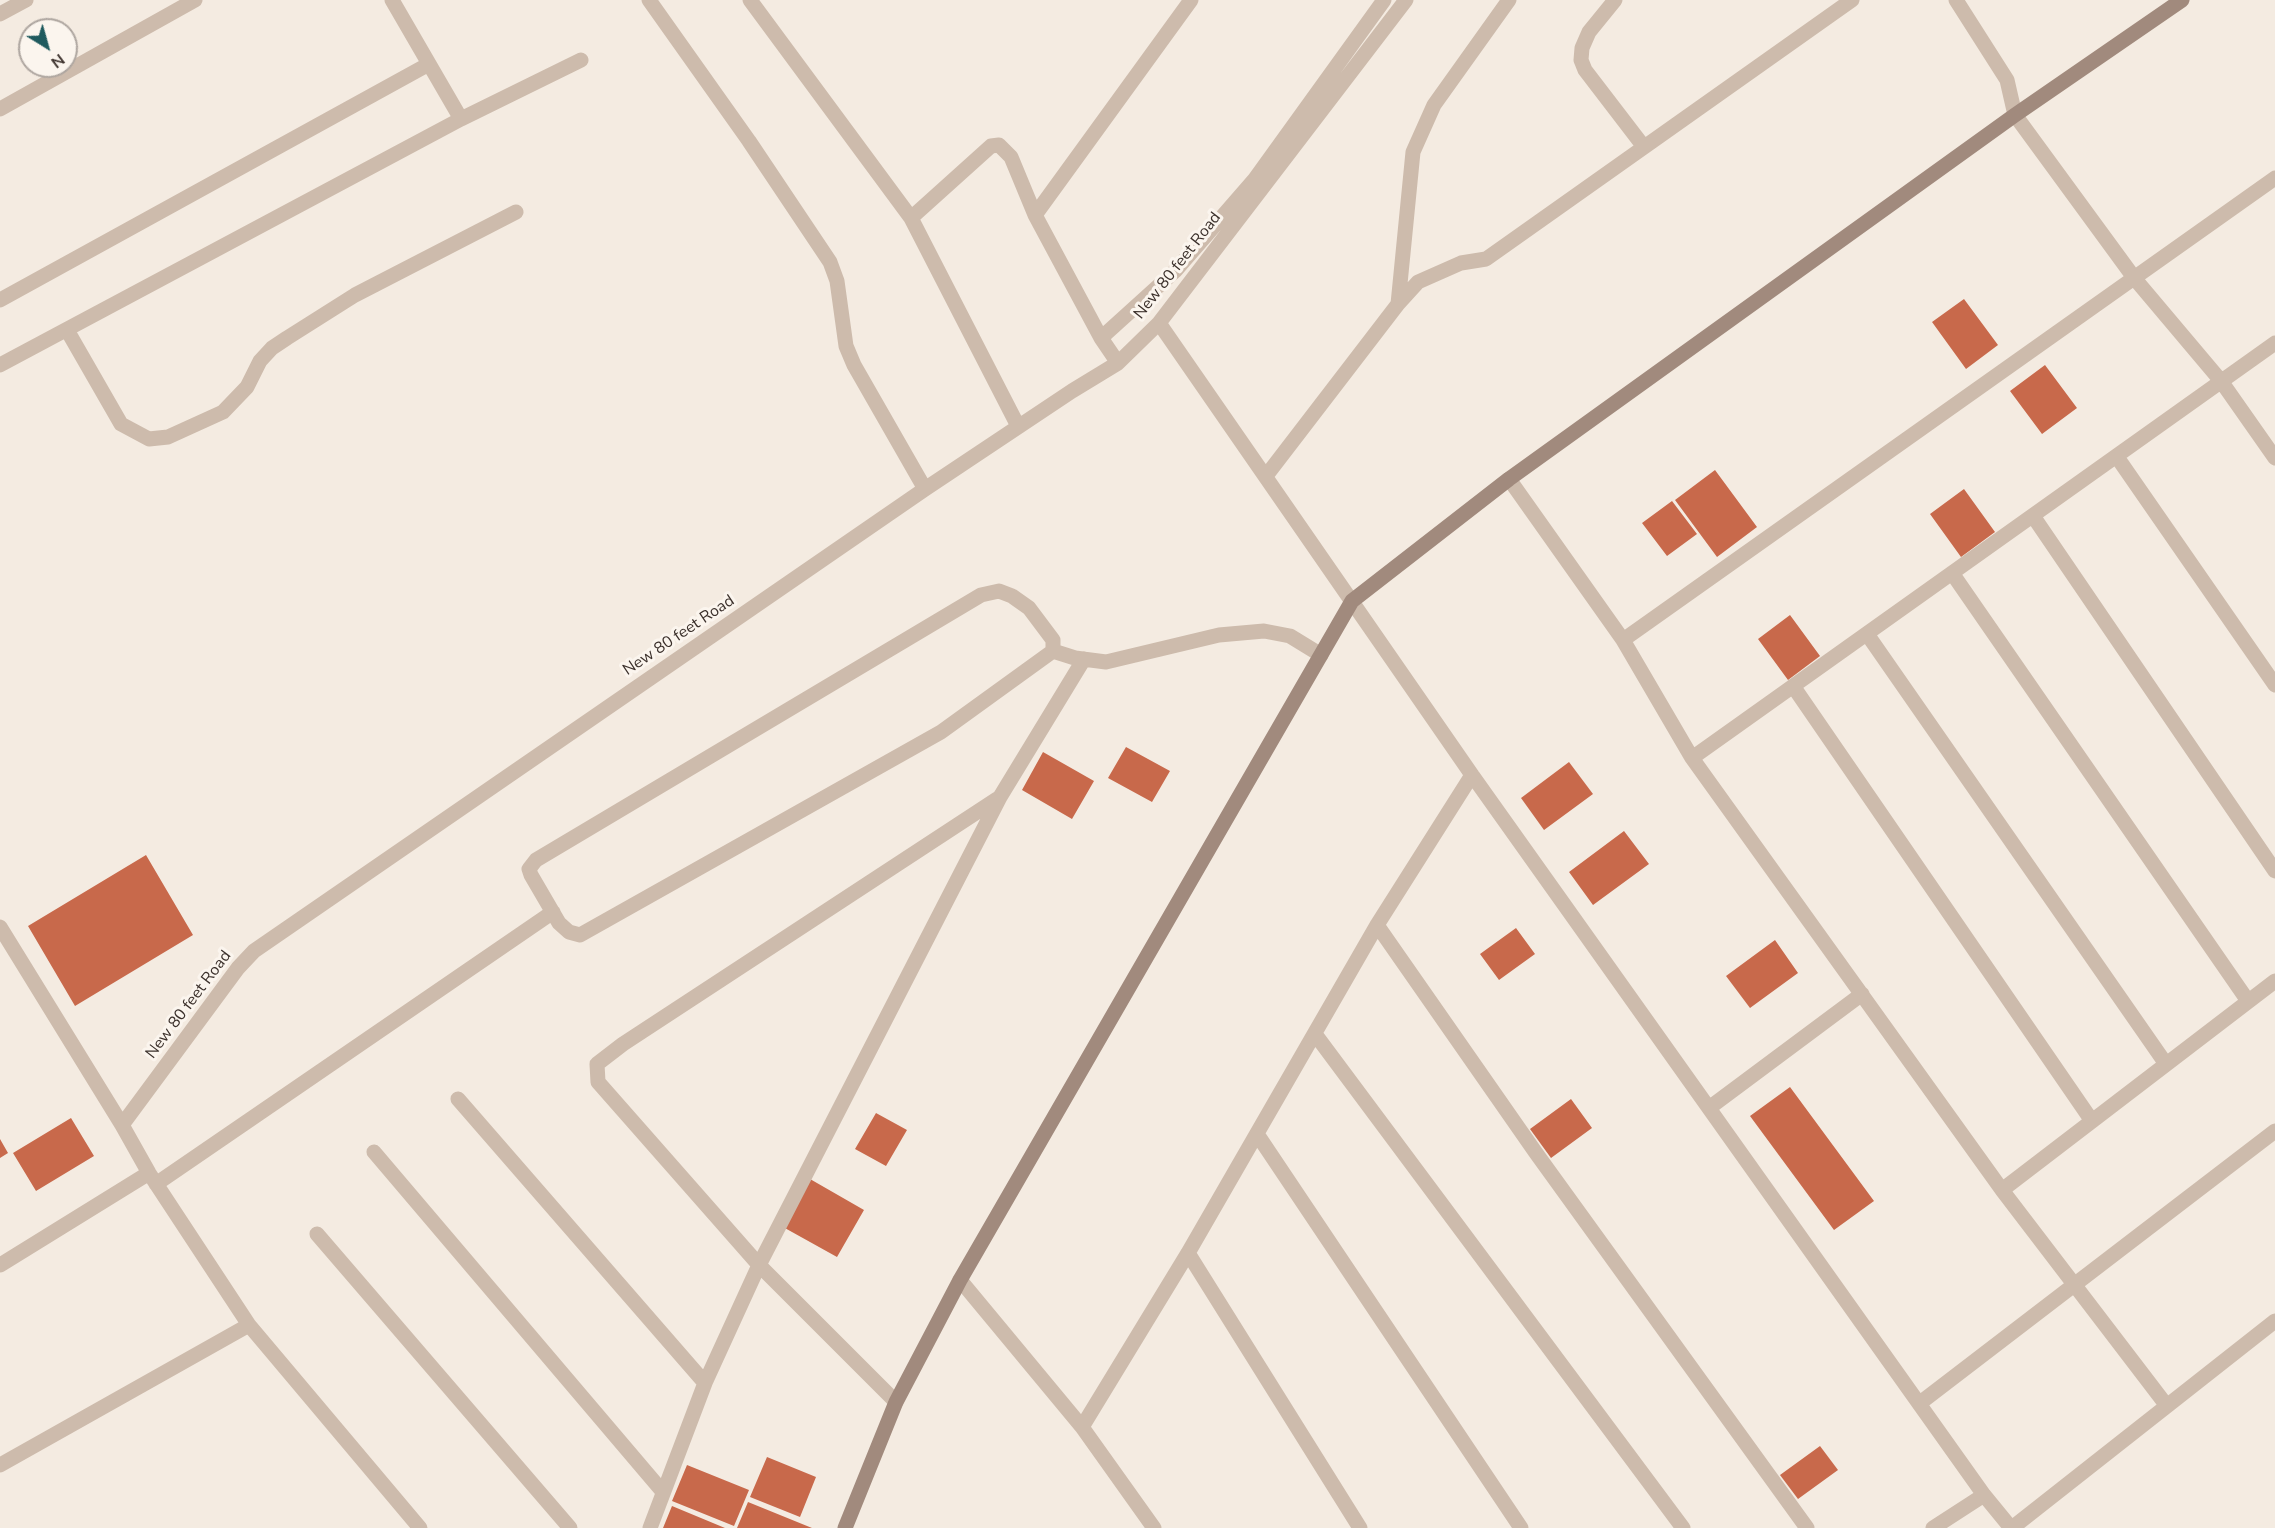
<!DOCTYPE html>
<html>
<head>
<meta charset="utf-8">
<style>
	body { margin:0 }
	#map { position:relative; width:2275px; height:1528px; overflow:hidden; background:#f4ebe1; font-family:"Nunito Sans",sans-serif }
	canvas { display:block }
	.north { position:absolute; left:18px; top:18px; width:60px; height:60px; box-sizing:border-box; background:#fbf5ee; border:2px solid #aea6a0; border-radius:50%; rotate:143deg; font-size:16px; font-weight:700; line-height:24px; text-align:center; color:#3b302b }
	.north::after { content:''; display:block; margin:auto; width:21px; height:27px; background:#1f5a5e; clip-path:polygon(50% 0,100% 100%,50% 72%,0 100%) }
</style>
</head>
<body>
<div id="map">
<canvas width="2275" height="1528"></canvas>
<div class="north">N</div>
</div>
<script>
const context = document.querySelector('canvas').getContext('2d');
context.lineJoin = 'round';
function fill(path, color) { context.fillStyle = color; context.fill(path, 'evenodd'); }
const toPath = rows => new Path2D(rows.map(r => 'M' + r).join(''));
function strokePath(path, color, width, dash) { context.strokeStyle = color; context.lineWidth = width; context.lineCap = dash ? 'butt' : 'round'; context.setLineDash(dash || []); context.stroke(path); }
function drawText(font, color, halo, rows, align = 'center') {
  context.font = font + ' "Nunito Sans",sans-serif'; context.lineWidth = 6; context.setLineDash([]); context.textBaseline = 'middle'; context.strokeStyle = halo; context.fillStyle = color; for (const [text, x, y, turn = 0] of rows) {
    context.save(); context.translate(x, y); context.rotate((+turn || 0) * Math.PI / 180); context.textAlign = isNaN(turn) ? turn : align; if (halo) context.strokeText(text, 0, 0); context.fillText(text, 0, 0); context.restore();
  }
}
const building = toPath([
	[1964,299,1998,345,1966,369,1932,322],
	[2045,365,2077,408,2042,434,2010,391],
	[1715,470,1757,527,1717,557,1675,500],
	[1964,489,1995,532,1961,557,1930,514],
	[1672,501,1697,534,1667,556,1642,523],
	[1790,615,1820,656,1788,680,1758,639],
	[1126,747,1170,771,1152,802,1108,778],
	[1043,752,1094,781,1072,819,1022,790],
	[1569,762,1593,794,1544,830,1521,798],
	[1624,831,1649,864,1593,905,1569,872],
	[146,855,193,935,75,1006,28,926],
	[1516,928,1535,954,1499,980,1480,954],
	[1775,940,1798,973,1750,1008,1726,976],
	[1790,1087,1874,1201,1834,1230,1750,1116],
	[1571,1099,1592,1128,1551,1158,1530,1129],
	[876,1113,907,1130,886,1166,855,1149],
	[71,1118,94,1156,36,1191,13,1153],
	[0,1139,8,1153,0,1158],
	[810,1179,864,1210,837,1257,783,1227],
	[1820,1446,1838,1470,1798,1499,1780,1475],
	[767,1457,816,1477,800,1517,750,1497],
	[687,1465,749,1490,734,1526,672,1501],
	[748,1502,812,1528,737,1528],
	[672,1506,725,1528,663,1528]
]);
const street = toPath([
	[392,0,461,119],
	[649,0,749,141,830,262,837,281,846,346,854,365,925,489],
	[750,0,911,218,1018,426],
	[1615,0,1589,32,1582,48,1581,60,1585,70,1644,147],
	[1956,0,2007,80,2015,115,2135,279,2221,381,2275,458],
	[0,14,26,0],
	[0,109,195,0],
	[1035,215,1191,0],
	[911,218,991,146,999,145,1011,157,1035,215,1101,338,1118,363],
	[0,300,429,64],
	[1398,304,1413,152,1434,105,1509,0],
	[1159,323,1472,775,1984,1495,2011,1528],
	[67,330,121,424,149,439,168,437,223,412,247,387,260,361,272,348,287,338,355,295,516,212],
	[1101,338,1175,271,1255,179,1384,0],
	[0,365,461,119,581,60],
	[2117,457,2275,685],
	[1266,476,1398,304,1418,282,1461,263,1486,259,1852,0],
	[1509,479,1623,640,1692,758,2002,1190,2167,1406],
	[2033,516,2275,871],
	[1952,573,2248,1001],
	[1867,634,2166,1064],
	[1623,640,2275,178],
	[1053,651,1053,640,1029,608,1012,596,999,591,981,595,536,860,529,869,531,875,559,923,569,932,580,935,941,732,1053,651,1075,658,1106,662,1219,635,1264,631,1290,636,1321,655],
	[1793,686,2092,1121],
	[1692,758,2275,343],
	[1377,925,1536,1153,1807,1528],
	[0,927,122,1125,238,968,254,951,925,489,1072,391,1118,363,1159,323,1406,0],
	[1315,1034,1683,1528],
	[458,1099,705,1383],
	[1709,1108,1862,994],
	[122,1125,149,1173,249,1325,420,1528],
	[1257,1134,1521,1528],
	[374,1152,663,1492],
	[156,1184,553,912],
	[2002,1190,2275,981],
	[317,1234,570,1528],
	[1188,1253,1360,1528],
	[0,1265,149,1173],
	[960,1280,1082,1427,1154,1528],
	[896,1402,759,1265,598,1082,597,1064,623,1044,997,799],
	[1920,1403,2275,1131],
	[1082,1427,1188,1253,1377,925,1472,775],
	[0,1465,249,1325],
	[650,1528,705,1383,759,1265,1000,797,1084,659],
	[1933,1528,1984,1495],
	[2012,1528,2275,1321]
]);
const secondary = toPath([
	[845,1528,896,1402,960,1280,1352,601,1509,479,2015,115,2182,0]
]);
const streetNames = [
	["New 80 feet Road",1178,266,-52],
	["New 80 feet Road",679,636,-34],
	["New 80 feet Road",189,1005,-53]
];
fill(building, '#c8694b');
strokePath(street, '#cdbbac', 15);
strokePath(secondary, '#a18a7d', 15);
drawText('16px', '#3b302b', '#fbf5ee', streetNames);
</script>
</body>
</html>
